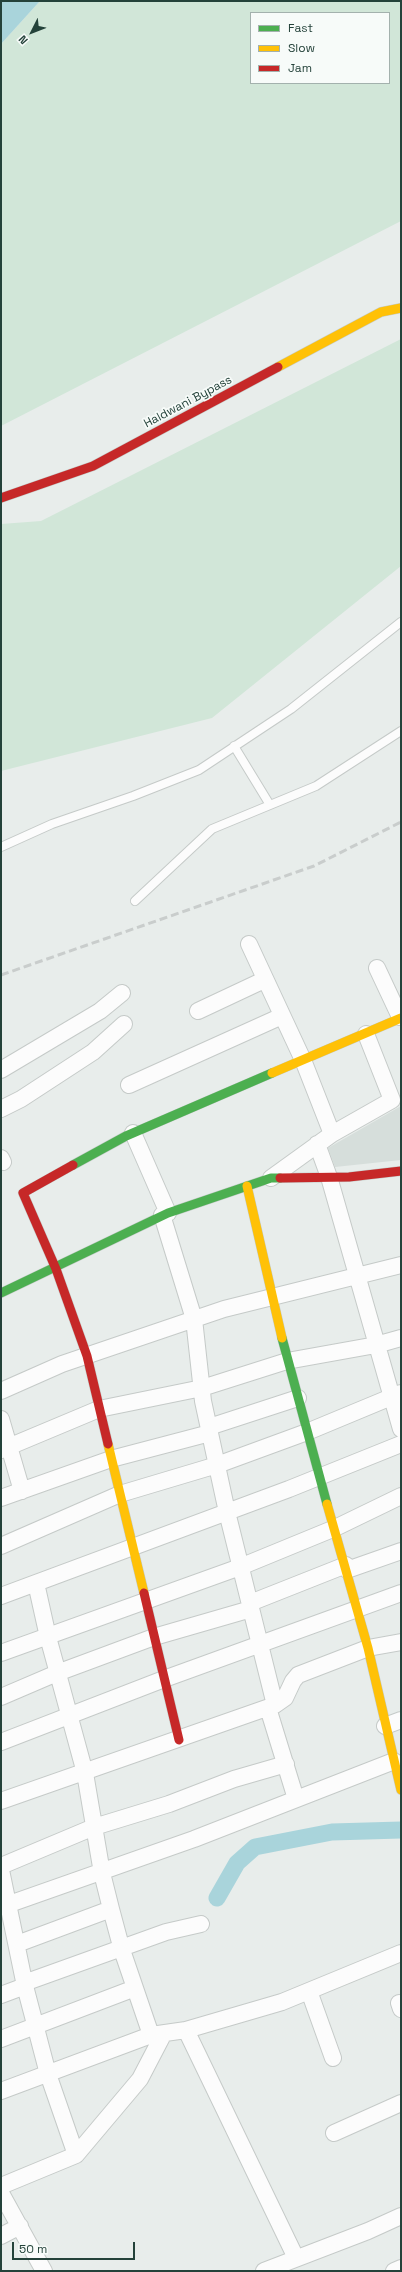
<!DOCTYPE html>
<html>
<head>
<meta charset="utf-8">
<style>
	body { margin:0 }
	#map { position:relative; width:402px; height:2272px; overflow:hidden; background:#e8edeb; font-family:"Space Grotesk",sans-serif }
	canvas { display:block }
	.frame { position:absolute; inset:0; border:2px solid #24423a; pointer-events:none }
	.legend { position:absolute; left:250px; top:12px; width:140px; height:72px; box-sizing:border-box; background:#f7fbf9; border:1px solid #a3b1ad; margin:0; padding:5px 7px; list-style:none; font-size:12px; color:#24423a }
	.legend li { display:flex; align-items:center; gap:8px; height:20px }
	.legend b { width:20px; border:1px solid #a3b1ad }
	.north { position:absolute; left:12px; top:12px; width:40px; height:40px; -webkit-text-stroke:3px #f7fbf9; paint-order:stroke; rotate:228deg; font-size:11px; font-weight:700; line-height:16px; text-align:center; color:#24423a }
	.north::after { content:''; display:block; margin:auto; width:14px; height:18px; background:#24423a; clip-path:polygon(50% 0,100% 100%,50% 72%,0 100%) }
	.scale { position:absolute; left:12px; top:2242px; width:123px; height:18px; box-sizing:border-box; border:2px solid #24423a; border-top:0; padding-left:5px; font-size:12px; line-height:14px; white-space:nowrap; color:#24423a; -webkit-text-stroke:3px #f7fbf9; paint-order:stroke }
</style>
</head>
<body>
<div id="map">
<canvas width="402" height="2272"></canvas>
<div class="frame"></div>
<ul class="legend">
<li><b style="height:5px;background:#4caf50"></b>Fast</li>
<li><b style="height:5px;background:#ffc107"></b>Slow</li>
<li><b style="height:5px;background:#c62828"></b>Jam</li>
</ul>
<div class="north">N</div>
<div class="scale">50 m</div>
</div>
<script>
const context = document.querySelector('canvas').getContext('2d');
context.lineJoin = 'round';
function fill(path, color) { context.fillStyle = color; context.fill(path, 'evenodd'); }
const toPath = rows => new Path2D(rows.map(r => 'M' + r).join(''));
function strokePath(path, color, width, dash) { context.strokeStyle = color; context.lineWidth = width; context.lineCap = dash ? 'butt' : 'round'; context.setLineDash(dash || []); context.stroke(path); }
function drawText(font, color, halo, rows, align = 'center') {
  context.font = font + ' "Space Grotesk",sans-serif'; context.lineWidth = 3.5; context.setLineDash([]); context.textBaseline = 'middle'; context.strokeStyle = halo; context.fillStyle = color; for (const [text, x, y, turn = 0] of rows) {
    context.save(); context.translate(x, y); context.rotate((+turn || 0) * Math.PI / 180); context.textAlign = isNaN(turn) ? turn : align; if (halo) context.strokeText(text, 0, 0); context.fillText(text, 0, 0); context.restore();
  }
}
const built = toPath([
	[401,1106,401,1160,335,1167,328,1148]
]);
const green = toPath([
	[40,1,401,1,401,221,1,426,1,44],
	[251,13,389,13,389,83,251,83],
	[401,339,401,566,212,718,1,771,1,524,41,521]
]);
const water = toPath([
	[1,1,40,1,1,44]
]);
const canal = toPath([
	[217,1898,237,1863,255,1847,332,1832,401,1830]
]);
const lane = toPath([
	[234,746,270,805],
	[1,847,52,824,133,796,199,770,291,709,401,622],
	[135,901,212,829,316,786,401,731]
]);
const street = toPath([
	[249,944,303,1060,332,1134,271,1178],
	[377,968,400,1017],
	[198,1011,264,980],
	[1,1070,100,1011,122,993],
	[129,1085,282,1016],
	[1,1109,21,1099,93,1052,124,1024],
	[133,1133,168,1213],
	[332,1134,392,1100,366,1034],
	[317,1144,329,1177,401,1429],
	[1,1158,3,1162],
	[162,1215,194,1319,203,1401,227,1512,275,1705],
	[1,1391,62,1364,224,1309,401,1265],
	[1,1419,22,1491],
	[209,1427,298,1398],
	[1,1450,99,1409,202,1388,287,1361,376,1345,401,1338],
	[1,1498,111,1459,210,1433],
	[1,1546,120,1494,217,1465,307,1432,401,1393],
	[347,1570,401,1551],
	[36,1583,48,1637,85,1773,102,1873,111,1909,122,1950,151,2035],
	[1,1596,289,1489,401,1444],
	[250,1603,346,1565],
	[1,1653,240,1567,335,1528,401,1496],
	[1,1697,57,1673,154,1637,251,1609],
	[268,1708,296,1799],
	[385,1726,401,1720],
	[1,1742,164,1679,401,1593],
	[1,1801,275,1705,285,1698,293,1681,298,1675,368,1648,401,1642],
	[1,1866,94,1827,169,1804,234,1779,286,1764],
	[1,1870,25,1986,48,2074,76,2155],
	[1,1907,194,1839,394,1761],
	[17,1944,111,1909],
	[24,1983,166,1932,201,1924],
	[309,1991,333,2058],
	[1,1995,25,1986],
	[399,2003,401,2009],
	[186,2030,296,2258],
	[1,2039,135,1988],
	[1,2091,151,2035,186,2030,282,2002,401,1953],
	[334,2133,401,2103],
	[1,2186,76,2155,140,2079,164,2033],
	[1,2193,44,2271],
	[1,2236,20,2226],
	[264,2271,368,2231,401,2216],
	[394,2271,401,2268]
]);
const fast = toPath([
	[73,1165,126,1136,272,1073],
	[1,1293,168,1213,271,1178,280,1178],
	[282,1338,327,1504]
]);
const slow = toPath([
	[278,367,381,312,401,308],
	[272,1073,401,1018],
	[247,1186,282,1338],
	[108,1444,144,1593],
	[327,1504,368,1648,401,1790]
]);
const jam = toPath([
	[1,498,93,466,278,367],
	[73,1165,23,1193,56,1269,87,1356,108,1444],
	[280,1178,349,1177,401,1171],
	[144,1593,179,1740]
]);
const rail = toPath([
	[1,975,314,866,401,822]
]);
const streetNames = [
	["Haldwani Bypass",188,402,-28]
];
fill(built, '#d6dedb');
fill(green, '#d1e6d8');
fill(water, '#a9d4db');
strokePath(canal, '#a9d4db', 17);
strokePath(lane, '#c5cac8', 10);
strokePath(street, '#c5cac8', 18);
strokePath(fast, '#c3cbc8', 10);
strokePath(slow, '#c3cbc8', 10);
strokePath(jam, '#c3cbc8', 10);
strokePath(lane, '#fcfcfc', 8);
strokePath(street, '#fcfcfc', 16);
strokePath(fast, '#4caf50', 9);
strokePath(slow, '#ffc107', 9);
strokePath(jam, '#c62828', 9);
strokePath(rail, '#c9cdcc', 3, [8, 4]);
drawText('12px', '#24423a', '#f7fbf9', streetNames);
</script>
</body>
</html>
